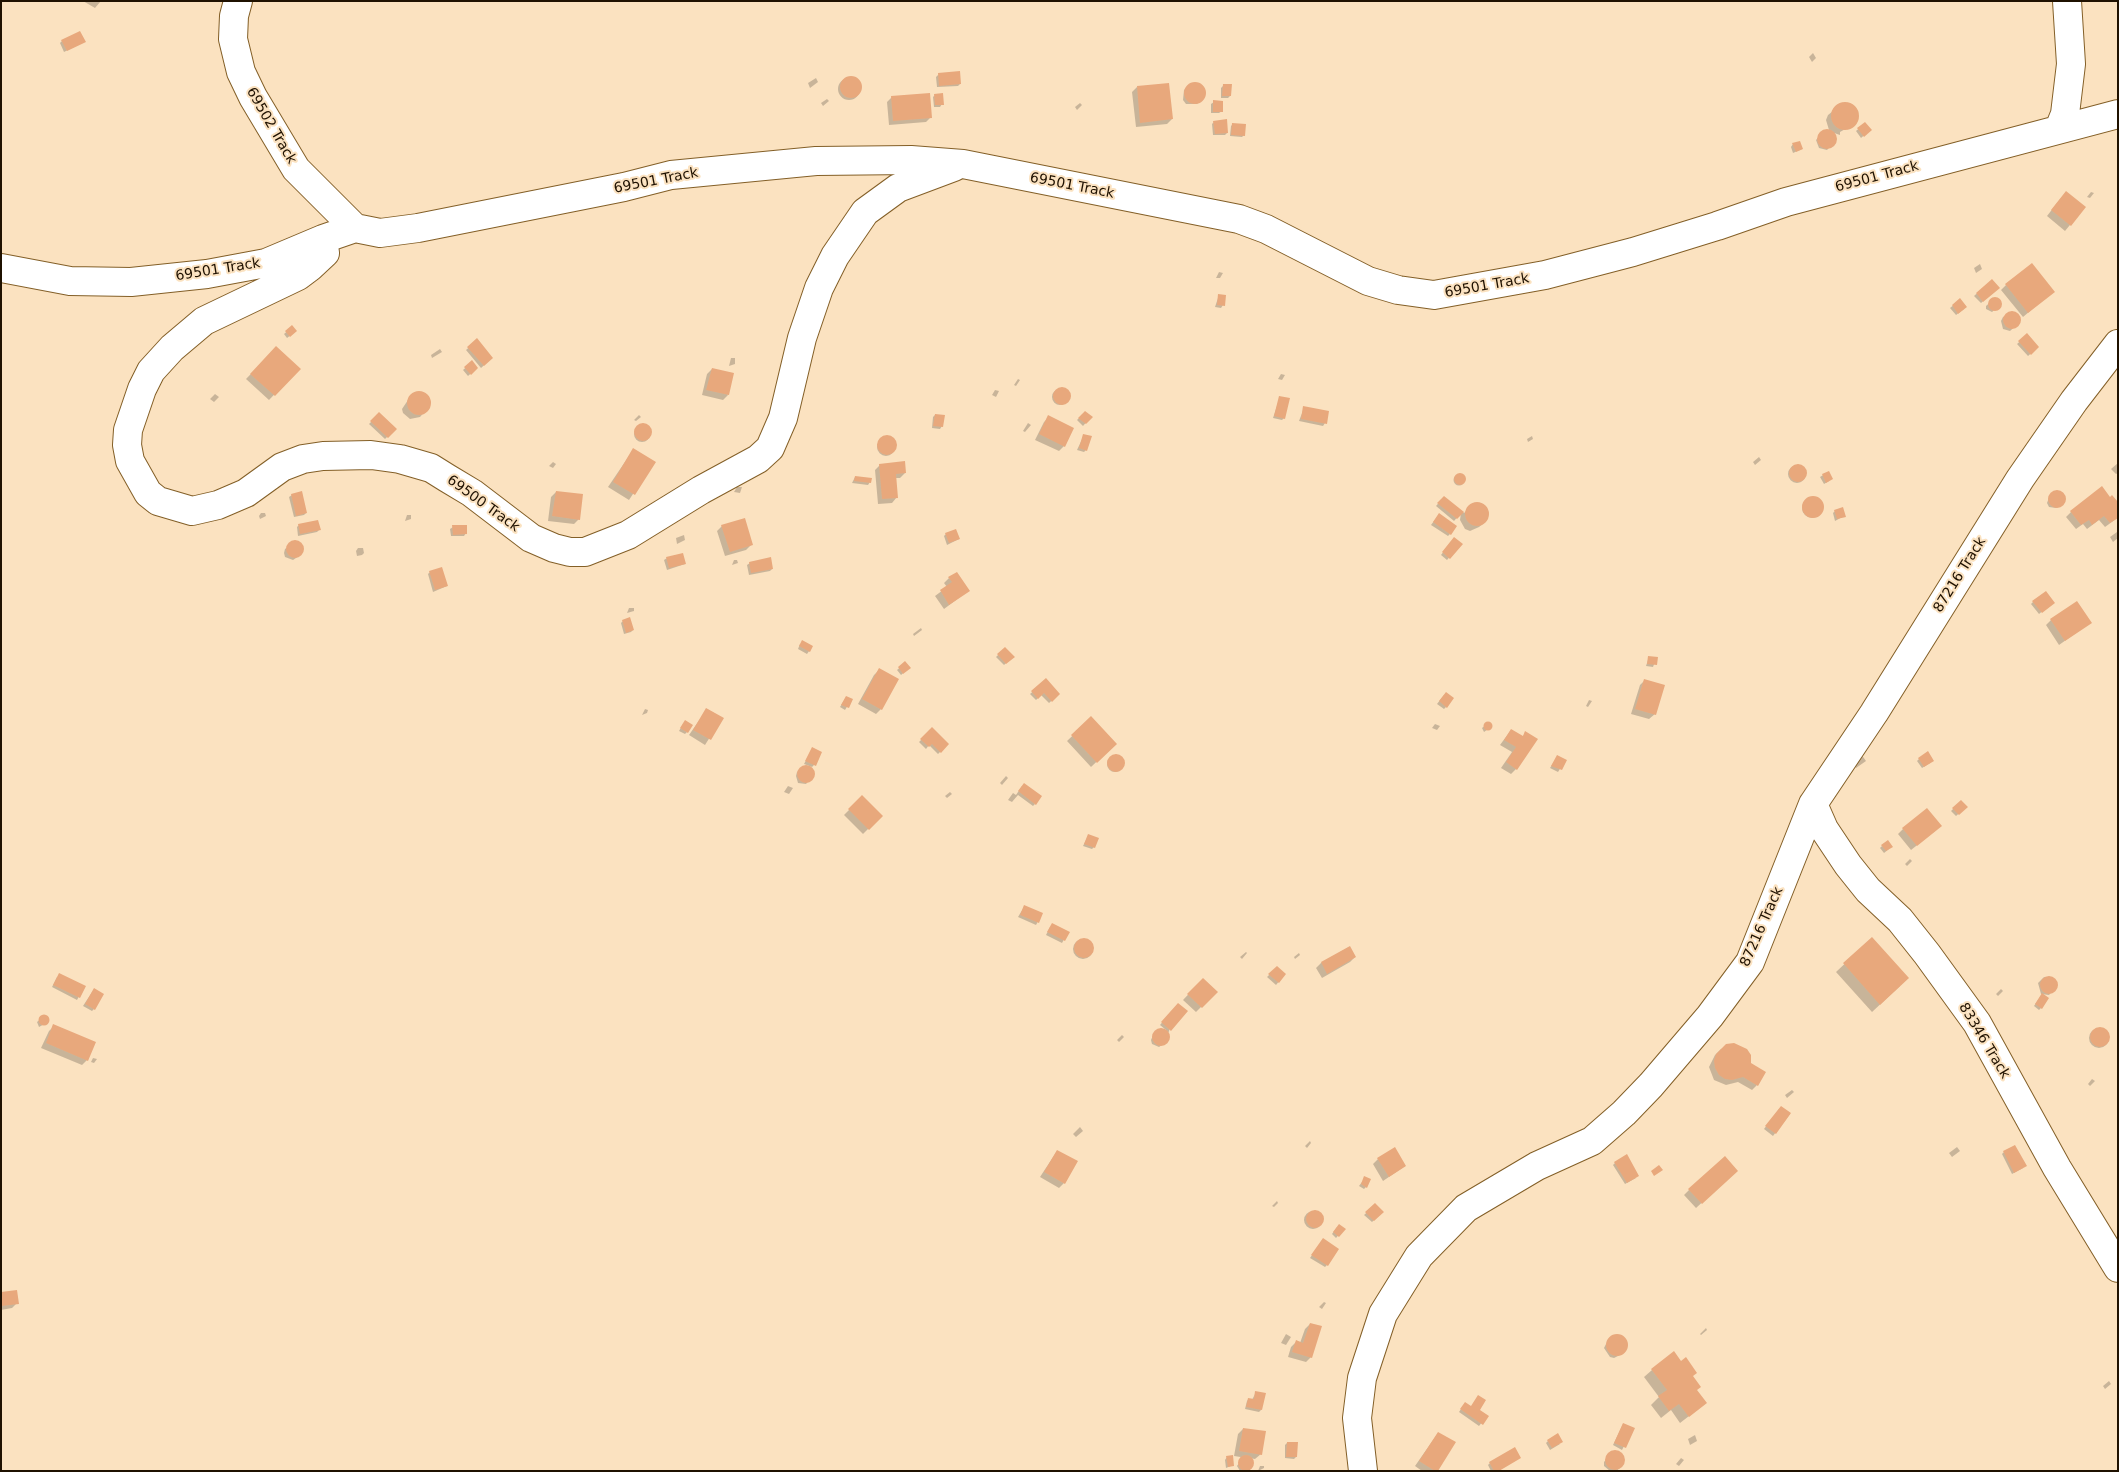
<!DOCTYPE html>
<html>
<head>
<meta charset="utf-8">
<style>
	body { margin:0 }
	#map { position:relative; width:2119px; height:1472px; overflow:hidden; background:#fbe2c0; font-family:"DejaVu Sans",sans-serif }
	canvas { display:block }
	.frame { position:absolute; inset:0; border:2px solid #1f1100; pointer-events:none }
</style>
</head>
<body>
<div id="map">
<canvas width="2119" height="1472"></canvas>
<div class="frame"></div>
</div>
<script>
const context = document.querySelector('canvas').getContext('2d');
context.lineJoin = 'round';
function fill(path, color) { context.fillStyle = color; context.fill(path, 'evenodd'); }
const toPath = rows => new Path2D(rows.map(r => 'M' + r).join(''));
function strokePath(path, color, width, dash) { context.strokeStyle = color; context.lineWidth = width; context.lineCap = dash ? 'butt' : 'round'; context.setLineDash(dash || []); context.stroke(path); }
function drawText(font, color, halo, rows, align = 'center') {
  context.font = font + ' "DejaVu Sans",sans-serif'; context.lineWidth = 4; context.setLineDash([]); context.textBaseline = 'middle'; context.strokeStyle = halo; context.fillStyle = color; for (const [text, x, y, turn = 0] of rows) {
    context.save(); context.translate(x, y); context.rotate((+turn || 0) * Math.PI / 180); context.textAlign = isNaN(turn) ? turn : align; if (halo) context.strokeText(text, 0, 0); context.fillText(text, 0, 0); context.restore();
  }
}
const shadow = toPath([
	[83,1,101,1,95,8],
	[62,41,84,42,64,52,60,43],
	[1813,53,1816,58,1812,62,1809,57],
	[939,74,960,84,958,86,937,87,936,77],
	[816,78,818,82,810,88,808,83],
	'838 89a11 11 0 1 1 22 0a11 11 0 1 1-22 0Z',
	[1191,84,1201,85,1204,88,1203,99,1197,104,1186,104,1183,100,1184,90],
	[1223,86,1230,96,1228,98,1221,98,1221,88],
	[1137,87,1172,119,1167,124,1136,127,1132,92],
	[935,95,942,104,940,107,934,107,933,97],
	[892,97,931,117,926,122,889,125,887,102],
	[827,99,829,101,823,106,821,103],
	[1214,102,1222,111,1219,113,1211,113,1211,104],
	[1080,103,1082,105,1077,110,1075,107],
	[1843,103,1854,106,1858,117,1856,123,1840,132,1840,135,1831,132,1836,136,1836,140,1827,150,1819,148,1816,140,1825,130,1829,130,1826,120,1828,115],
	[1214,122,1227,133,1225,135,1213,135,1212,124],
	[1865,123,1870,130,1861,138,1856,131],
	[1233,124,1244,135,1242,137,1230,136,1231,126],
	[1793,144,1802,149,1793,153,1791,147],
	[2091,192,2094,193,2090,198,2087,197],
	[2061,198,2084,208,2065,231,2047,216],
	[1980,264,1982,269,1976,273,1974,268],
	[1219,272,1223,273,1220,278,1216,278],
	[1992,280,1998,288,1981,303,1974,296],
	[2006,285,2048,296,2023,317,2001,290],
	[1219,295,1223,305,1221,308,1215,307],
	[1995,298,2000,302,2000,305,1992,312,1986,309,1986,306],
	[1960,300,1964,309,1956,315,1950,308],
	[2014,312,2017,314,2019,323,2010,331,2003,329,2001,321,2003,317],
	[292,327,296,331,287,338,284,334],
	[2027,335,2038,347,2028,356,2017,344],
	[477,340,492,358,481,368,466,350],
	[276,348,299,369,269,400,246,379],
	[440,349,442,352,432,358,431,355],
	[731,358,735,358,735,364,729,366],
	[472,362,477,368,468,376,463,370],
	[712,369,728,395,723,400,702,395,707,374],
	[1281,374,1285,375,1282,380,1278,379],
	[1018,379,1020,380,1016,386,1014,385],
	'1052 397a8 8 0 1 1 16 0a8 8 0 1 1-16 0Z',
	[995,390,999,391,996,397,992,395],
	[421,393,428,399,428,408,420,417,410,419,403,413,402,409,412,394],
	[215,394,219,397,214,402,210,399],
	[1280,397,1284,418,1282,420,1273,418],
	[1304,408,1325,423,1323,426,1299,421],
	[1085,412,1091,417,1083,426,1077,420],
	[379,414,395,429,385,439,369,424],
	[639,415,641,417,636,421,634,420],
	[935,415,942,426,940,429,932,428,933,417],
	[1049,417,1064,446,1059,451,1035,440,1044,422],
	[1028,423,1031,425,1025,432,1023,431],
	'634 434a8 8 0 1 1 16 0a8 8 0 1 1-16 0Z',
	[1084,435,1086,450,1084,452,1077,450],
	[1532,436,1533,439,1528,442,1527,439],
	'877 447a9 9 0 1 1 18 0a9 9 0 1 1-18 0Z',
	[633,450,654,462,629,500,608,487],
	[1759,457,1761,460,1755,465,1753,462],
	[553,462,556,464,553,468,549,466],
	[2118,463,2118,473,2116,474,2111,469],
	[880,465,905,473,900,478,895,478,897,497,892,503,878,504,875,470],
	'1788 474a9 9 0 1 1 18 0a9 9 0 1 1-18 0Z',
	[1828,472,1829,481,1824,484,1820,477],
	'1453.5 480a5.5 5.5 0 1 1 11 0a5.5 5.5 0 1 1-11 0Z',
	[855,477,870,482,868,485,852,483],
	[737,487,742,487,740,493,734,492],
	[2059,491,2063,493,2064,501,2056,508,2049,507,2047,503,2050,495],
	[556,492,579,519,574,524,548,521,551,497],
	[292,495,306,513,304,515,294,517,289,497],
	[1444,497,1464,513,1474,504,1483,505,1488,513,1485,522,1479,527,1470,531,1465,529,1460,520,1461,513,1454,521,1436,506],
	'1802 508a10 10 0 1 1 20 0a10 10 0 1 1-20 0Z',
	[2115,507,2116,519,2105,527,2099,520,2087,529,2083,524,2076,529,2066,517,2071,512],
	[1835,511,1844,516,1835,521,1833,513],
	[261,513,265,513,266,516,260,519,259,516],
	[407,515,411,515,411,519,405,521],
	[1437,517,1450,534,1448,536,1431,525],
	[299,525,319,530,317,532,298,536,297,527],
	[722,526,751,545,746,550,725,556,717,531],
	[453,527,466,533,464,536,451,536,450,529],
	[2117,532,2118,538,2113,542,2110,537],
	[946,534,959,539,947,545,944,536],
	[684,535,685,540,677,544,676,538],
	[1452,541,1461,544,1447,560,1441,555],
	[294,542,298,542,303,549,299,556,293,560,285,557,284,553,285,549],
	[358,548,363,548,364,553,362,555,357,556,356,551],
	[667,558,685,564,667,570,664,560],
	[734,560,737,560,738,563,732,565],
	[750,563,772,569,770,571,749,575,747,565],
	[430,572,447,586,433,592,428,574],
	[949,578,968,591,944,609,935,596,947,587,944,583],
	[2033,602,2051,604,2039,614,2031,604],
	[629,608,634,608,634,611,627,613],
	[2051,620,2090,623,2059,645,2046,625],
	[623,621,633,630,631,632,624,634,621,623],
	[921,628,922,630,914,636,913,634],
	[800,644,812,647,807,654,798,649],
	[1005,648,1013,657,1004,665,996,657],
	[1649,657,1656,659,1653,667,1646,666],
	[905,663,909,668,901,675,897,670],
	[879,670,897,680,881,709,876,714,858,704,874,675],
	[1046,680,1059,694,1049,703,1041,695,1036,700,1030,694],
	[1645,680,1655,714,1649,719,1631,714,1640,685],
	[1444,695,1446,707,1444,709,1437,704],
	[846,697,851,700,845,710,840,707],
	[1589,700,1592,701,1588,707,1586,706],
	[645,709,648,710,647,713,642,715],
	[707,709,722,718,705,745,689,735],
	[1091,718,1115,744,1091,767,1067,741],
	[1488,723,1491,727,1484,732,1482,728],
	[683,724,687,732,685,734,679,731],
	[1435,724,1440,726,1437,730,1432,728],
	[932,729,948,744,938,754,929,745,926,749,919,742],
	[1511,730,1522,737,1526,733,1516,769,1511,774,1501,768,1512,752,1500,745],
	[812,749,814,765,812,767,804,764],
	[1861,754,1866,761,1856,768,1851,761],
	'1107 764a8 8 0 1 1 16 0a8 8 0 1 1-16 0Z',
	[1557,757,1565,761,1558,772,1550,768],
	[1919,759,1930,763,1922,768,1917,761],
	[810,766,813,776,806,784,798,783,796,776,797,772],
	[1006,776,1008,778,1002,785,1000,783],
	[788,786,793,788,789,794,784,792],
	[1022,786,1035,804,1033,806,1018,795,1012,802,1008,800,1013,793,1016,795],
	[950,792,952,794,947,798,945,796],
	[862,797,881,816,863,834,844,815],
	[1961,801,1966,807,1956,816,1951,811],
	[1903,829,1935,831,1911,850,1898,834],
	[1088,836,1094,847,1092,849,1083,846],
	[1882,846,1889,849,1884,853,1880,848],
	[1910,859,1912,861,1907,866,1905,864],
	[1024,907,1042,914,1036,925,1018,917],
	[1050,927,1068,932,1062,943,1046,935],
	'1073 949a10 10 0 1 1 20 0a10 10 0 1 1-20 0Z',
	[1871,939,1900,986,1872,1012,1836,972],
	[1349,947,1355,957,1350,962,1322,978,1316,968,1321,963],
	[1246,952,1247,953,1242,959,1240,957],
	[1299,953,1300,955,1295,959,1294,957],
	[1277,967,1285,974,1276,985,1267,977],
	[57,977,84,987,77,1000,52,987],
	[2044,977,2054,979,2057,986,2049,995,2041,994,2038,983],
	[1203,979,1216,992,1196,1012,1183,1000],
	[94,989,94,1009,92,1011,83,1006],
	[2001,989,2003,991,1998,996,1996,994],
	[2040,997,2041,1008,2039,1010,2034,1006],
	[1178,1004,1165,1043,1159,1047,1152,1044,1151,1040,1154,1033,1156,1031,1166,1030,1160,1025],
	[44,1016,48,1022,39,1027,37,1022],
	[54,1026,87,1060,82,1065,41,1048,49,1031],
	'2089 1038a10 10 0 1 1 20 0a10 10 0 1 1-20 0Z',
	[1122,1035,1124,1037,1119,1042,1117,1040],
	[1734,1044,1750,1064,1757,1085,1752,1090,1738,1082,1726,1085,1714,1080,1709,1067,1715,1055,1721,1049],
	[93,1058,97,1059,94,1063,91,1062],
	[2092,1079,2095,1081,2090,1086,2088,1084],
	[1792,1090,1794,1092,1787,1098,1785,1095],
	[1779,1109,1790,1114,1773,1136,1764,1129],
	[1080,1127,1083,1131,1076,1137,1073,1134],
	[1310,1141,1311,1143,1307,1148,1305,1146],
	[1957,1147,1960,1151,1952,1157,1949,1153],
	[1057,1151,1064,1183,1059,1188,1040,1177],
	[2004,1152,2023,1168,2012,1174,2002,1154],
	[1378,1159,1405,1166,1383,1181,1373,1164],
	[1615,1163,1636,1178,1625,1184,1613,1165],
	[1732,1175,1696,1208,1684,1195,1689,1190],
	[1365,1178,1366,1187,1364,1189,1359,1186],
	[1277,1201,1278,1203,1274,1207,1272,1206],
	[1375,1205,1382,1212,1372,1222,1364,1215],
	'1304 1220a9 9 0 1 1 18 0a9 9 0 1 1-18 0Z',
	[1337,1227,1344,1229,1336,1238,1332,1234],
	[1321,1242,1327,1265,1325,1267,1310,1258],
	[1,1294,17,1303,12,1308,1,1310],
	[1324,1302,1326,1303,1322,1309,1319,1307],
	[1310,1324,1311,1357,1306,1362,1288,1357,1291,1347,1296,1342,1300,1343,1305,1329],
	[1706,1328,1707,1330,1701,1335,1700,1334],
	[1286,1334,1291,1337,1286,1345,1281,1343],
	[1617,1335,1622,1336,1627,1345,1622,1354,1614,1358,1610,1357,1604,1348,1606,1344],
	[1652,1370,1691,1377,1696,1391,1706,1403,1680,1423,1671,1410,1661,1418,1651,1405,1659,1397,1644,1377],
	[2109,1381,2111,1384,2105,1389,2103,1386],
	[1256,1392,1261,1410,1259,1412,1245,1409,1247,1401,1249,1399,1252,1400],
	[1463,1406,1487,1416,1479,1426,1459,1412],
	[1623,1424,1633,1429,1622,1450,1613,1445],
	[1243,1429,1261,1454,1255,1459,1249,1458,1253,1464,1248,1471,1240,1471,1237,1466,1241,1460,1247,1458,1234,1456,1238,1434],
	[1438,1433,1436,1471,1422,1471,1415,1466],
	[1695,1435,1697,1441,1690,1445,1688,1439],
	[1548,1441,1560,1444,1550,1450,1546,1443],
	[1287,1443,1296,1457,1294,1459,1285,1458,1285,1445],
	[1617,1451,1624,1457,1624,1461,1617,1471,1610,1471,1604,1466,1604,1462,1612,1452],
	[1227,1457,1233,1465,1226,1468,1225,1460],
	[1681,1458,1684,1460,1679,1466,1676,1464],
	[1490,1463,1499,1471,1491,1471,1488,1465],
	[1260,1466,1264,1466,1264,1468,1258,1471]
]);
const building = toPath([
	[80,31,86,42,67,51,61,40],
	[960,71,961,84,939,86,938,73],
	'840 87a11 11 0 1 1 22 0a11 11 0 1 1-22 0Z',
	'1184 93a11 11 0 1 1 22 0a11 11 0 1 1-22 0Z',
	[1169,83,1173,119,1140,123,1137,86],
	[1223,84,1232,84,1231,96,1222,96],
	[930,93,932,118,893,121,891,96],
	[943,93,944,105,935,105,934,94],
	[1213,100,1223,101,1223,112,1213,112],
	'1831 116a14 14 0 1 1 28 0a14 14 0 1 1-28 0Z',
	[1227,119,1228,133,1215,134,1213,121],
	[1865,122,1872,130,1864,137,1857,128],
	[1232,123,1246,124,1245,136,1231,135],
	'1817 139a10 10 0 1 1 20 0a10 10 0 1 1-20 0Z',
	[1800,141,1803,149,1796,152,1792,143],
	[2066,191,2086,207,2071,226,2051,210],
	[2032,263,2055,292,2028,313,2005,284],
	[1992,279,2000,288,1983,302,1976,293],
	[1218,294,1226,295,1225,306,1217,305],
	'1988 304a7 7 0 1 1 14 0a7 7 0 1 1-14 0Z',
	[1960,298,1967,307,1958,314,1952,305],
	'2003 320a9 9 0 1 1 18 0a9 9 0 1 1-18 0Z',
	[292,325,297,331,290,337,285,331],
	[2027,333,2039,347,2031,355,2018,341],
	[477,338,493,358,484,366,467,347],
	[276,346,301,369,275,396,250,374],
	[472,360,478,368,471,375,464,367],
	[712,368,734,373,729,395,706,390],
	'1053 396a9 9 0 1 1 18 0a9 9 0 1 1-18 0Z',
	'407 403a12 12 0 1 1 24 0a12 12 0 1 1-24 0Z',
	[1279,396,1290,398,1285,419,1274,416],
	[1303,406,1329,411,1327,424,1301,419],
	[1085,411,1093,417,1086,424,1078,418],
	[379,412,397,429,388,438,370,421],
	[935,414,945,415,943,427,933,426],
	[1048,415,1074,428,1065,447,1039,434],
	'634 432a9 9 0 1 1 18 0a9 9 0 1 1-18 0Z',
	[1083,434,1092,436,1087,451,1079,448],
	'877 445a10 10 0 1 1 20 0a10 10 0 1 1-20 0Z',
	[633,448,656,462,635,495,613,482],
	[905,461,906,473,896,474,898,498,882,499,879,464],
	'1789 473a9 9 0 1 1 18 0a9 9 0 1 1-18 0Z',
	[1829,471,1833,479,1826,483,1822,474],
	'1454 479a6 6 0 1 1 12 0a6 6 0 1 1-12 0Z',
	[855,476,872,478,871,483,854,481],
	[2102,486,2110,497,2112,495,2118,502,2118,518,2110,523,2104,516,2092,525,2089,520,2081,525,2070,511],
	'2048 499a9 9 0 1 1 18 0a9 9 0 1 1-18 0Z',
	[302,491,307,513,296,516,291,494],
	[556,491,583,494,580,520,552,516],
	[1444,496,1464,512,1457,519,1437,503],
	'1802 507a11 11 0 1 1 22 0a11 11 0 1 1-22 0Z',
	'1465 514a12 12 0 1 1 24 0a12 12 0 1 1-24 0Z',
	[1843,507,1846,517,1837,519,1834,510],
	[1439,513,1457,526,1451,535,1433,522],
	[745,518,753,545,730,552,721,525],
	[318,520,321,530,300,534,298,524],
	[452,525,467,525,467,534,453,535],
	[956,529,960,539,949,543,945,533],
	[1454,537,1463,544,1450,559,1442,552],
	'286 549a9 9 0 1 1 18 0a9 9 0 1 1-18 0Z',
	[683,553,686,564,669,568,666,557],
	[771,557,773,569,751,573,749,562],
	[442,567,448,586,435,590,429,571],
	[957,572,970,591,949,605,940,590,952,582,948,577],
	[2046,591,2055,603,2042,613,2032,601],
	[2077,601,2092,623,2065,641,2050,619],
	[630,617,634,630,626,633,622,620],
	[802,640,813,646,810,652,799,646],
	[1005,647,1015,657,1006,664,997,654],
	[1648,656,1658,657,1657,665,1647,664],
	[905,661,911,668,903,674,898,667],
	[879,668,899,679,882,710,862,699],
	[1046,678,1060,694,1052,702,1044,693,1038,699,1031,691],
	[1644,679,1665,685,1656,715,1635,709],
	[1446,692,1454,698,1447,708,1439,701],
	[846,696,853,699,849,708,841,705],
	[706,708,724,718,711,740,693,730],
	[1091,716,1117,744,1097,763,1071,735],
	[685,720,693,725,688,733,680,728],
	'1483.5 726a4.5 4.5 0 1 1 9 0a4.5 4.5 0 1 1-9 0Z',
	[932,727,949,744,941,753,932,744,929,747,920,739],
	[1511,729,1523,736,1525,731,1538,739,1517,770,1506,762,1516,747,1504,740],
	[812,747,822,752,816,766,805,761],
	[1928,751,1934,761,1924,767,1918,758],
	'1107 763a9 9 0 1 1 18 0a9 9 0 1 1-18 0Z',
	[1557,755,1567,760,1562,770,1551,766],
	'797 774a9 9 0 1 1 18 0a9 9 0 1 1-18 0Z',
	[1024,783,1042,796,1036,805,1018,791],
	[862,795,883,816,869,830,848,809],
	[1961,800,1968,807,1959,815,1952,808],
	[1927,808,1942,826,1917,846,1902,828],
	[1088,834,1099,838,1095,848,1084,844],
	[1888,840,1893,847,1886,851,1881,845],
	[1024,905,1043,913,1039,923,1020,915],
	[1052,923,1070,932,1065,941,1047,932],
	[1872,937,1909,978,1880,1005,1843,963],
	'1074 948a10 10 0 1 1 20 0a10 10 0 1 1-20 0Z',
	[1350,946,1356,957,1327,974,1321,962],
	[1277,966,1286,974,1279,983,1268,974],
	[59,973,86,986,80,998,53,985],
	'2040 985a9 9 0 1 1 18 0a9 9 0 1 1-18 0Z',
	[1203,978,1218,992,1202,1008,1187,994],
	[94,988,104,994,95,1010,85,1004],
	[2042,993,2049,998,2042,1009,2035,1004],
	[1178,1003,1188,1011,1171,1031,1161,1022],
	'38.5 1020a5.5 5.5 0 1 1 11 0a5.5 5.5 0 1 1-11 0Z',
	[53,1024,96,1042,88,1061,46,1043],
	'2090 1037a10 10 0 1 1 20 0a10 10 0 1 1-20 0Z',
	'1152 1037a9 9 0 1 1 18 0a9 9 0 1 1-18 0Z',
	[1734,1043,1747,1049,1751,1055,1751,1063,1766,1072,1758,1086,1743,1077,1732,1080,1725,1079,1719,1075,1715,1068,1714,1061,1716,1054,1726,1044],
	[1781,1106,1791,1113,1776,1134,1765,1126],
	[2015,1145,2027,1166,2014,1173,2003,1151],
	[1395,1147,1406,1166,1389,1177,1377,1158],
	[1057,1150,1078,1161,1065,1184,1044,1172],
	[1627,1154,1639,1176,1627,1183,1614,1162],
	[1725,1156,1738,1171,1702,1204,1688,1189],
	[1659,1165,1663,1170,1654,1176,1651,1171],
	[1364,1176,1371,1179,1367,1188,1361,1184],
	[1375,1203,1384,1212,1374,1221,1365,1212],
	'1306 1219a9 9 0 1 1 18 0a9 9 0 1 1-18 0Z',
	[1339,1224,1346,1229,1339,1237,1333,1232],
	[1323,1238,1339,1249,1328,1266,1311,1255],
	[17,1290,19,1304,1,1306,1,1292],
	[1310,1323,1322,1326,1312,1358,1292,1352,1296,1340,1303,1343],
	'1606 1345a11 11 0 1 1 22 0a11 11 0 1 1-22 0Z',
	[1674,1351,1681,1361,1686,1357,1697,1373,1693,1376,1701,1387,1697,1390,1707,1403,1689,1417,1679,1404,1669,1411,1658,1396,1667,1390,1651,1369],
	[1255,1391,1266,1393,1262,1410,1246,1407,1248,1398,1254,1399],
	[1478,1395,1486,1400,1480,1410,1489,1416,1483,1425,1460,1409,1465,1402,1471,1406],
	[1623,1423,1635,1428,1626,1448,1614,1443],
	[1243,1428,1266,1431,1262,1455,1239,1451],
	[1438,1432,1456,1442,1438,1471,1435,1471,1419,1461],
	[1558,1433,1563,1442,1552,1448,1547,1440],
	[1287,1442,1298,1442,1297,1457,1286,1457],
	[1515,1447,1521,1458,1499,1471,1494,1471,1489,1462],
	'1605 1460a10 10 0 1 1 20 0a10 10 0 1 1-20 0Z',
	[1233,1455,1234,1466,1228,1467,1226,1456],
	'1238 1463a8 8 0 1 1 16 0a8 8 0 1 1-16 0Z'
]);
const minor = toPath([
	[238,1,234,16,233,39,241,72,253,97,296,169,355,228],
	[2059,129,2065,114,2071,64,2067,1],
	[323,239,325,253,310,267,298,276,204,321,172,348,151,371,142,389,128,430,127,445,130,461,148,493,158,501,192,511,218,505,246,493,282,467,303,459,323,456,371,455,400,459,431,468,447,478,472,493,531,538,554,548,570,552,585,552,628,535,701,490,758,459,770,448,783,418,802,338,819,288,835,256,865,212,898,188,954,167],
	[1,268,70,281,131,282,207,274,266,263,323,239,355,228,380,233,418,228,624,187,671,175,816,161,911,160,963,164,1239,219,1266,229,1368,281,1398,290,1434,295,1545,275,1633,252,1717,226,1786,202,2118,114],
	[1813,804,1824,829,1848,865,1868,890,1900,920,1927,954,1977,1023,2057,1168,2118,1268],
	[1363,1471,1357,1418,1362,1378,1383,1314,1419,1256,1466,1208,1537,1166,1592,1141,1624,1113,1651,1085,1710,1016,1750,962,1813,804,1874,713,2020,479,2074,401,2118,344]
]);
const streetNames = [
	["69502 Track",271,126,60],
	["69501 Track",1877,177,-15],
	["69501 Track",656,181,-11],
	["69501 Track",1072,186,11],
	["69501 Track",218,270,-9],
	["69501 Track",1487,286,-10],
	["69500 Track",483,504,36],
	["87216 Track",1960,575,-58],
	["87216 Track",1762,927,-66],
	["83346 Track",1984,1041,59]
];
fill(shadow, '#0003');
fill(building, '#e8a87c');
strokePath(minor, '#835f27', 30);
strokePath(minor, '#fff', 28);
drawText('14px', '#1f1100', '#fbe2c0', streetNames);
</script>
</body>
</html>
